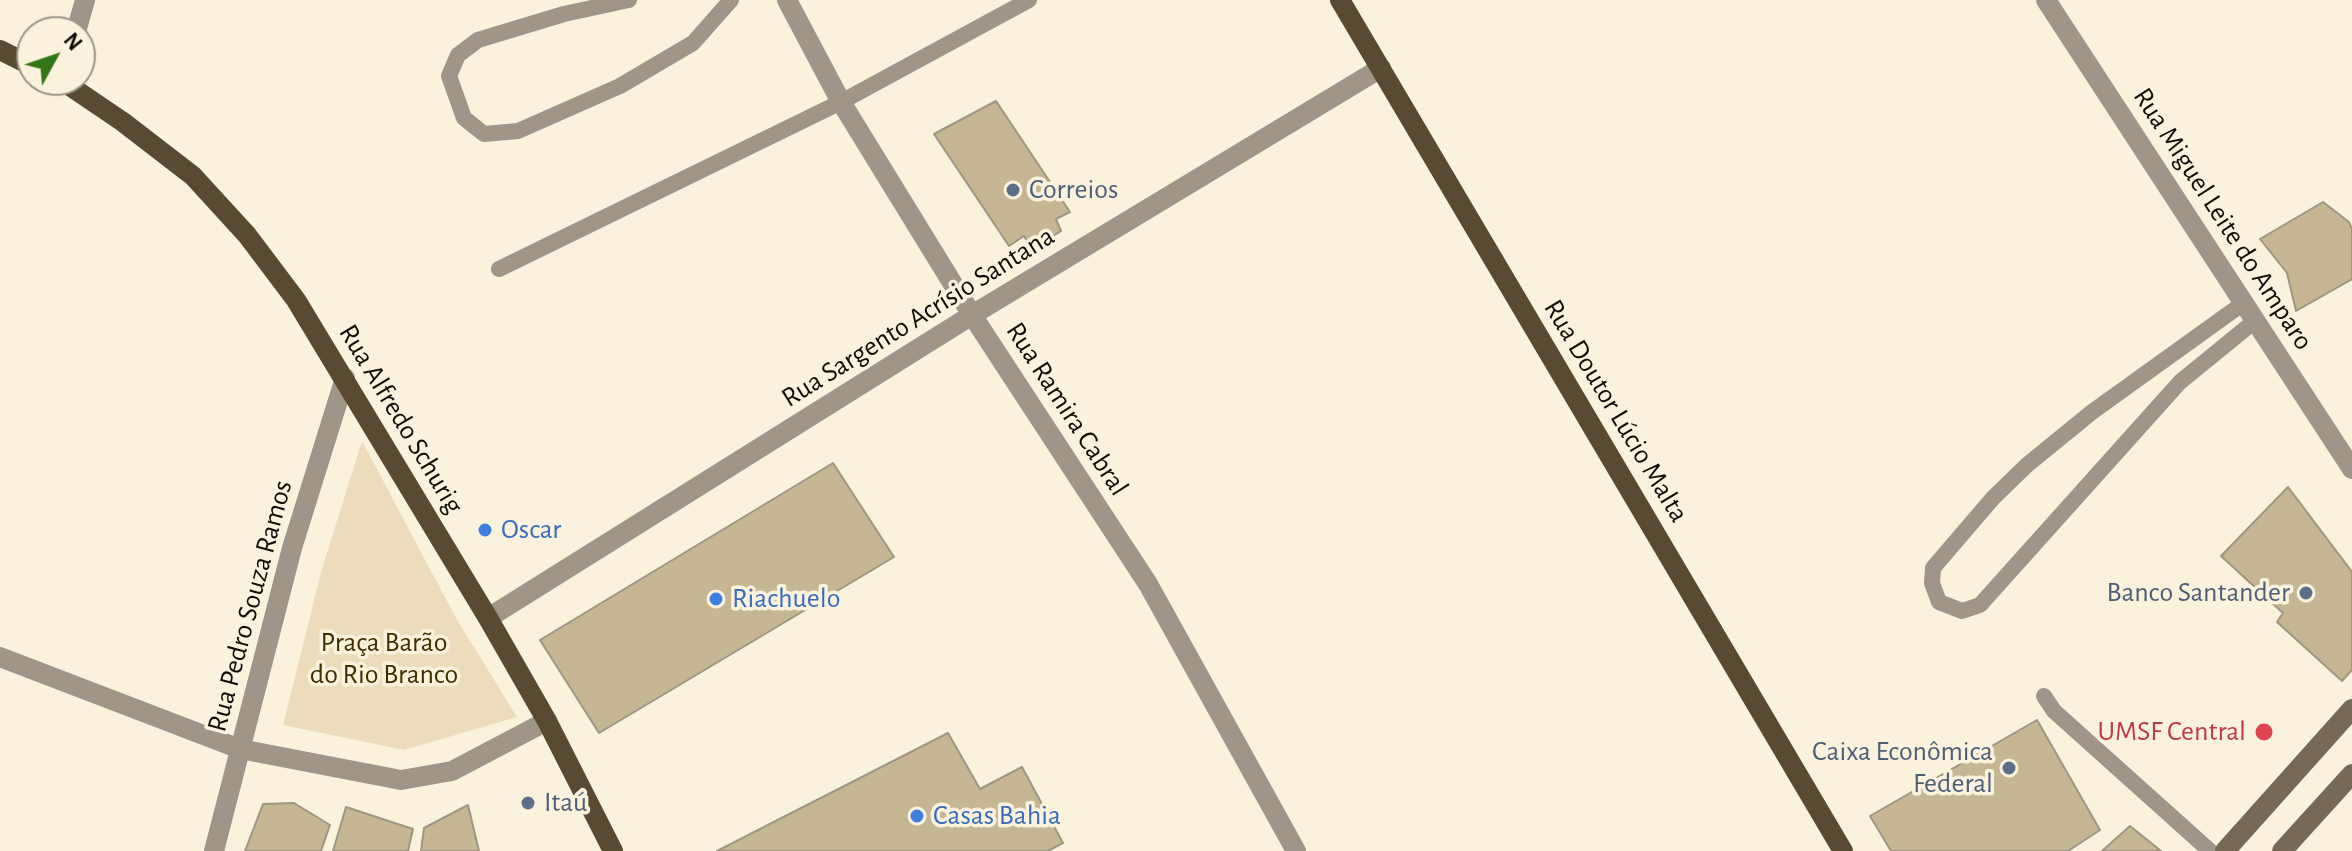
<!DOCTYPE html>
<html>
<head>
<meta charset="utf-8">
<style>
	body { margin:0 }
	#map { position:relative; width:2352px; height:851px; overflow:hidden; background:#fbf2de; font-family:"Alegreya Sans",sans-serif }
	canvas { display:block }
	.north { position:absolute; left:16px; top:16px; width:80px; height:80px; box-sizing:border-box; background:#fbf2de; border:2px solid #9d9688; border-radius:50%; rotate:50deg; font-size:22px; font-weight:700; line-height:32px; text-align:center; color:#0f0c06 }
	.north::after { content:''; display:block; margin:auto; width:28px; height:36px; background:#337616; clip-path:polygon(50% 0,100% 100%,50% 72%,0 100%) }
</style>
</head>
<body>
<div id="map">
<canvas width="2352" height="851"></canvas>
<div class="north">N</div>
</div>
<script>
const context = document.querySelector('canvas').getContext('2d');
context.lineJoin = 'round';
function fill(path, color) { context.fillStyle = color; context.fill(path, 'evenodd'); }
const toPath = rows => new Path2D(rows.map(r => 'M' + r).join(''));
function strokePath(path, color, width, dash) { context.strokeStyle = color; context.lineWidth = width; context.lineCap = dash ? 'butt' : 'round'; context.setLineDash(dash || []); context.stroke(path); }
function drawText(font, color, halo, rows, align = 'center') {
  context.font = font + ' "Alegreya Sans",sans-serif'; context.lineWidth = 7; context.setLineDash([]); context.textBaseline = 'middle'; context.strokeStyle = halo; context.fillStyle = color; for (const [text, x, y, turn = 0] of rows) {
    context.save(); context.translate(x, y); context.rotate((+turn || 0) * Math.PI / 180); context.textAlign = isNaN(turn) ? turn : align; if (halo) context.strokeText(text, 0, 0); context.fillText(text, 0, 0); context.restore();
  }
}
const green = toPath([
	[362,441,456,618,517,717,404,750,283,725,321,572]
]);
const building = toPath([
	[996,101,1070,212,1056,219,1061,231,1032,249,1024,236,1009,246,934,134,996,101],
	[2323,202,2349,222,2352,229,2352,279,2296,311,2287,273,2260,239,2323,202],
	[833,463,894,557,599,733,540,640,833,463],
	[2288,487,2352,572,2352,670,2342,681,2277,622,2283,613,2221,556,2288,487],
	[2037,720,2100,830,2068,851,1891,851,1870,816,2037,720],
	[948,733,980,789,1022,767,1063,843,1048,851,717,851,948,733],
	[294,803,330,825,321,851,245,851,263,804,294,803],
	[468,805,479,851,421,851,424,828,468,805],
	[346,807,413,829,408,851,333,851,346,807],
	[2130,826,2161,851,2102,851,2130,826]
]);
const service = toPath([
	[629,0,564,14,478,40,458,55,449,76,464,118,484,134,518,131,620,86,693,43,731,0],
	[499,269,841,102,1029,0],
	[2245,302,2092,412,2027,465,1993,498,1933,568,1932,583,1939,602,1962,611,1980,605,2180,382,2256,320],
	[2044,696,2054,711,2210,851]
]);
const minor = toPath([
	[787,0,841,102,972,315,1148,584,1296,851],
	[2046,0,2352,469],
	[76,32,85,0],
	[488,618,972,315,1381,68],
	[0,657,240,749,401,780,452,771,547,721],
	[214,851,292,548,345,378]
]);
const secondary = toPath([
	[2225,851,2352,709],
	[2282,851,2352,774]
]);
const primary = toPath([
	[1340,0,1843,851],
	[0,50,32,66],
	[61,80,123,122,193,176,247,235,296,300,488,618,547,721,613,851]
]);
const markers = [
	[1013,190,8,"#5c6f8a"],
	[485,530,8,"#3f7fe0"],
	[2306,593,8,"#5c6f8a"],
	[716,599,8,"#3f7fe0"],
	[2264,732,10,"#e0444e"],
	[2009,768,8,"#5c6f8a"],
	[528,803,8,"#5c6f8a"],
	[917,816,8,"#3f7fe0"]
];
const serviceNames = [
	["Correios",1029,190],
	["Banco Santander",2290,593,"right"],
	["Caixa Econômica",1993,752,"right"],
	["Federal",1993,784,"right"],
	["Itaú",544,803]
];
const streetNames = [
	["Rua Miguel Leite do Amparo",2223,219,57],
	["Rua Sargento Acrísio Santana",918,317,-32],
	["Rua Ramira Cabral",1067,409,57],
	["Rua Doutor Lúcio Malta",1616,411,59],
	["Rua Alfredo Schurig",401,419,59],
	["Rua Pedro Souza Ramos",250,606,-75]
];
const shopNames = [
	["Oscar",501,530],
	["Riachuelo",732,599],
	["Casas Bahia",933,816]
];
const parkNames = [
	["Praça Barão",384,643],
	["do Rio Branco",384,675]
];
const healthNames = [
	["UMSF Central",2246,732]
];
fill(green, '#ecdcbb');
fill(building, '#c6b694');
strokePath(building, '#9f9685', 2);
strokePath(service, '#9f9588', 16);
strokePath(minor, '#9f9588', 20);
strokePath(secondary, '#776955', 20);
strokePath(primary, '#5a4a32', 20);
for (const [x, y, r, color] of markers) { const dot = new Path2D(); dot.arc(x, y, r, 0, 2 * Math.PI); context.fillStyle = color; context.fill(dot); strokePath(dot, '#fbf2de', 3); }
drawText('28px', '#4e5e75', '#fbf2de', serviceNames, 'left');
drawText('28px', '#0f0c06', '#fbf2de', streetNames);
drawText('28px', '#366cbe', '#fbf2de', shopNames, 'left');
drawText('28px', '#402e00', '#fbf2de', parkNames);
drawText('28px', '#be3a42', '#fbf2de', healthNames, 'right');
</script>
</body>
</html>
